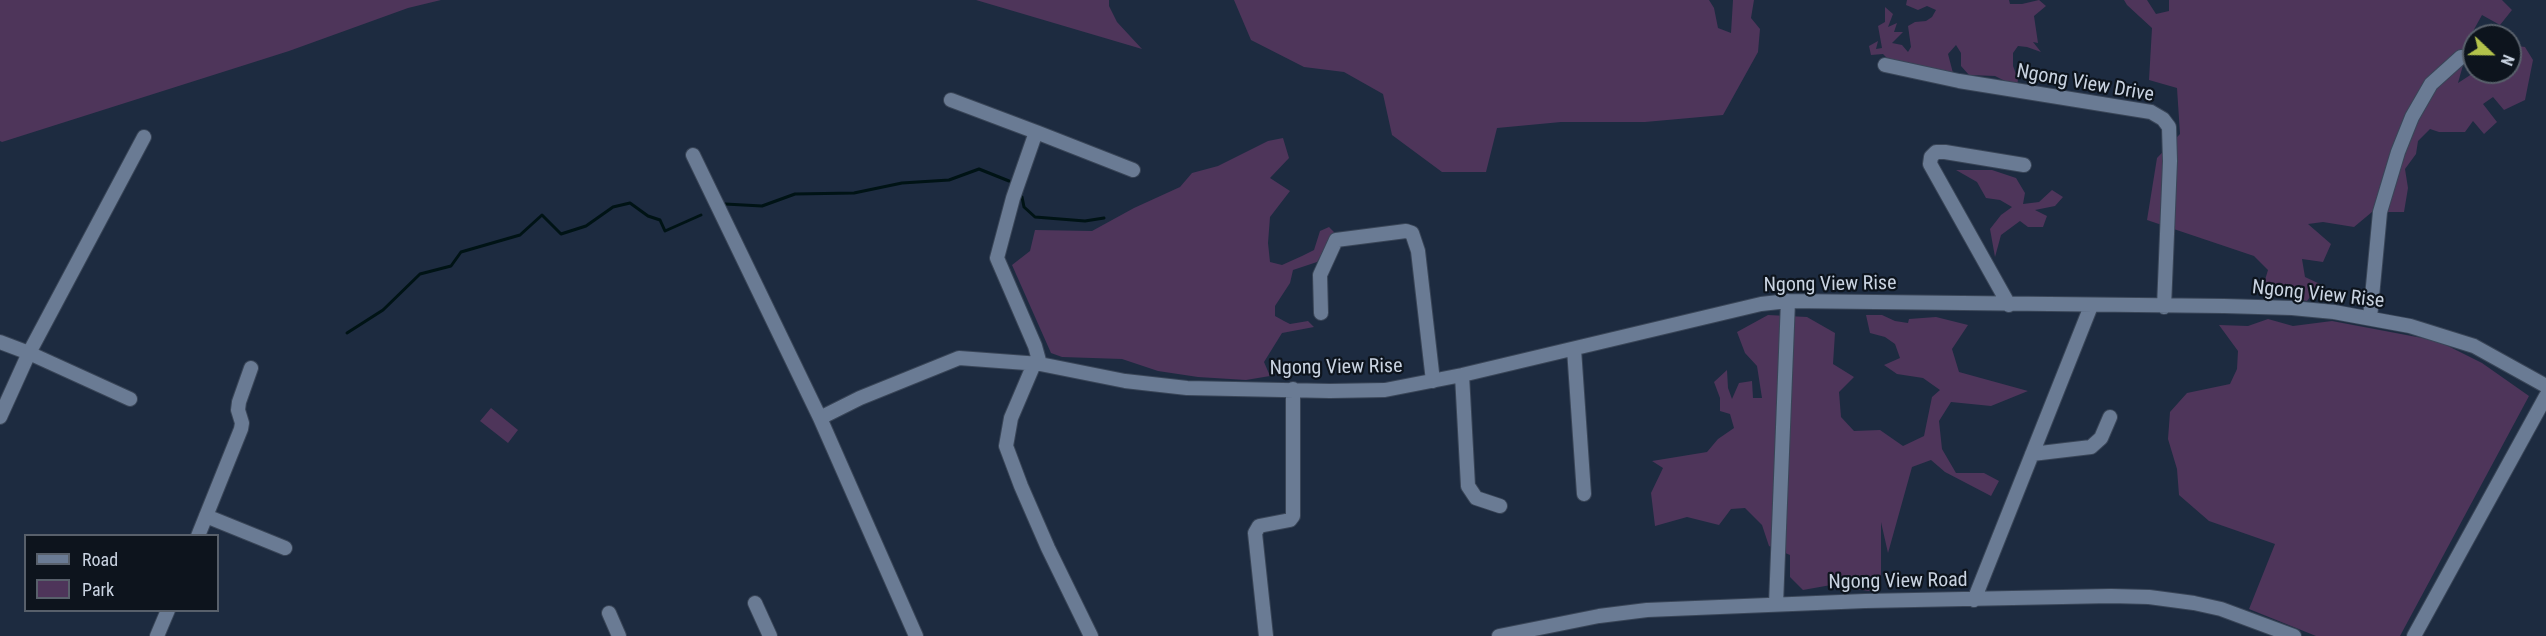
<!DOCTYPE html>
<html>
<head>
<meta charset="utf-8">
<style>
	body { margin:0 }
	#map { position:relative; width:2546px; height:636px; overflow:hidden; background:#1d2b40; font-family:"Roboto Condensed",sans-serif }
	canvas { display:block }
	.legend { position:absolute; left:24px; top:534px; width:195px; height:78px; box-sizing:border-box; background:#0d141d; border:2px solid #58606b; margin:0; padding:8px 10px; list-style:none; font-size:18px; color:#c9d3e1 }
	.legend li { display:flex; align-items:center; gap:12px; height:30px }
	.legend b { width:30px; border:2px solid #58606b }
	.north { position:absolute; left:2462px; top:24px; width:60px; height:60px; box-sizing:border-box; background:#0d141d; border:2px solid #58606b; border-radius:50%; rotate:112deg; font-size:16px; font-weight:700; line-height:24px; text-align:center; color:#c9d3e1 }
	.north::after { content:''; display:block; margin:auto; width:21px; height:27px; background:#b3c24b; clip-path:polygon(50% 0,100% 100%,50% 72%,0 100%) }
</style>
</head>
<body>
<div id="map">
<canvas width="2546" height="636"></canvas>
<ul class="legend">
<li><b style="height:8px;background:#6a7b94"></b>Road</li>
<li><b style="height:16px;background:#4e355a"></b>Park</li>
</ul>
<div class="north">N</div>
</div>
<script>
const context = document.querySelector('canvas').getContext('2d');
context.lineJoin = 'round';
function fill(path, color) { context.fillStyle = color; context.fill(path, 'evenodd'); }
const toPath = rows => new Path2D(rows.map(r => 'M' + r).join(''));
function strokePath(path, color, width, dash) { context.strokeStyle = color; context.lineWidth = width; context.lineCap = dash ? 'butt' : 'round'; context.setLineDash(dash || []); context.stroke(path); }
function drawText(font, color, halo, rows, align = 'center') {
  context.font = font + ' "Roboto Condensed",sans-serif'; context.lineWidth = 4.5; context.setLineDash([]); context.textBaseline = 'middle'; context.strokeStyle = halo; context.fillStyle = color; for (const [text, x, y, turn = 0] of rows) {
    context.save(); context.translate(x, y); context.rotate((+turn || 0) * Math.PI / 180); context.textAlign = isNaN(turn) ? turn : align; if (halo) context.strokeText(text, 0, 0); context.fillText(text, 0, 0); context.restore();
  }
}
const green = toPath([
	[0,0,441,0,408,8,289,51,2,142,0,141],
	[976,0,1109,0,1109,6,1117,22,1142,49],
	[1234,0,1709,0,1714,8,1718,28,1731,33,1733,0,1754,0,1751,18,1760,29,1758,52,1723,115,1645,122,1561,122,1497,128,1486,172,1442,172,1392,135,1383,94,1344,72,1304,67,1251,40],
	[1907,0,2009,0,2010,4,2022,4,2039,0,2046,6,2034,16,2038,43,2033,42,2041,52,2027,47,2018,46,2013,53,2013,66,2018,79,2017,87,1995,76,1969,75,1961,66,1961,53,1956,45,1948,54,1953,73,1889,60,1883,54,1871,55,1869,46,1878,41,1876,49,1882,48,1878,26,1885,22,1885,7,1893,14,1888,27,1897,23,1894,32,1903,32,1892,43,1902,45,1908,52,1911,47,1908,26,1915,22,1926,21,1932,17,1936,10,1927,6,1918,10,1906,5],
	[2124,0,2147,0,2156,14,2169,11,2169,0,2502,0,2512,10,2500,25,2482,15,2472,33,2458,83,2475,72,2510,72,2510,45,2525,47,2533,60,2525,100,2504,110,2493,97,2483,104,2497,122,2484,134,2473,121,2465,132,2439,132,2430,129,2418,141,2416,154,2405,169,2408,188,2404,212,2372,212,2354,227,2323,222,2308,224,2331,244,2323,262,2302,259,2305,277,2320,284,2307,301,2261,293,2268,270,2254,256,2147,220,2157,158,2180,134,2177,88,2149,80,2152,28,2127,5],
	[1283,138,1289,158,1270,178,1290,191,1270,217,1268,243,1270,262,1282,265,1302,256,1314,250,1320,231,1329,227,1334,232,1317,262,1293,270,1290,283,1275,306,1275,316,1284,321,1290,324,1308,321,1314,327,1282,333,1264,362,1270,376,1246,380,1198,377,1158,371,1122,359,1062,357,1051,353,1012,265,1030,251,1035,230,1092,231,1134,208,1180,187,1192,173,1218,166,1268,141],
	[1956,170,1992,170,2016,178,2025,193,2023,204,2039,202,2052,190,2063,197,2055,206,2035,210,2047,216,2043,227,2028,227,2020,221,2001,235,1995,257,1990,229,2001,215,2012,207,2000,200,1986,198,1977,182],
	[1768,315,1807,317,1835,333,1833,364,1854,377,1839,392,1841,417,1854,431,1880,430,1903,446,1924,436,1932,397,1940,390,1923,378,1897,374,1884,365,1900,358,1895,344,1885,337,1870,333,1866,315,1882,315,1895,321,1908,323,1909,319,1936,317,1968,325,1952,349,1959,372,2028,391,1991,406,1951,402,1939,421,1942,449,1956,473,1984,473,1999,481,1991,496,1945,472,1931,460,1912,467,1888,553,1881,522,1881,578,1869,591,1831,585,1803,590,1790,577,1790,555,1769,546,1762,525,1745,508,1731,509,1719,525,1687,517,1655,526,1651,493,1663,468,1652,461,1707,452,1718,439,1734,428,1730,414,1720,411,1720,398,1714,382,1727,370,1728,388,1732,399,1739,383,1752,381,1753,398,1762,398,1757,366,1745,353,1737,332],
	[2268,319,2293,326,2332,321,2438,341,2482,363,2529,396,2400,636,2316,636,2249,609,2275,544,2209,521,2179,495,2177,469,2168,439,2170,412,2187,393,2230,384,2237,369,2238,351,2219,325,2248,326],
	[491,408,518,430,508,443,480,421]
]);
const stream = toPath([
	[1022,197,1024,207,1035,217,1085,221,1104,218],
	[725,204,762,206,795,194,854,193,902,183,949,180,979,169,1009,181],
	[347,333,383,310,420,274,451,266,461,252,520,235,542,215,561,234,586,226,613,207,630,203,648,216,660,220,665,231,701,215]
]);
const minor = toPath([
	[1885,65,1959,81,2151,112,2163,119,2169,127,2170,161,2164,307],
	[951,100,1036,132],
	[693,155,820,418],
	[2009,305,1930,164,1931,157,1936,152,1945,152,2024,165],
	[1321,313,1320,275,1336,240,1406,231,1412,233,1418,251,1433,381],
	[2370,318,2380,212,2398,152,2412,117,2431,84,2461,57],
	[0,342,29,353,130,399],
	[1574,349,1584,494],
	[1034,364,1011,418,1006,446,1021,486,1048,548,1091,636],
	[1040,364,1035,346,997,258,1013,198,1036,132,1133,170],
	[1462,375,1468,486,1476,498,1500,506],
	[0,417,29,353,144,137],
	[2032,454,2091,447,2101,438,2110,417],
	[206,516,285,548],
	[198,536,241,429,242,423,238,410,239,402,251,368],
	[1974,600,2091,306],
	[755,603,770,636],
	[1776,604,1788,301],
	[609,613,619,636],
	[157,636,168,610],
	[916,636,820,418,860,398,959,358,1040,364,1125,381,1187,388,1330,391,1385,390,1462,375,1761,304,1788,301,2224,306,2292,308,2334,312,2410,326,2474,346,2546,386],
	[1266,636,1255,533,1259,526,1290,520,1293,516,1293,389],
	[1499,636,1599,616,1647,610,1865,601,2111,596,2149,597,2194,603,2221,609,2294,636],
	[2414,636,2546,396]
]);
const streetNames = [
	["Ngong View Drive",2085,84,10],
	["Ngong View Rise",1830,285,-1],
	["Ngong View Rise",2318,295,6],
	["Ngong View Rise",1336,368,-1],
	["Ngong View Road",1898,582,-1]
];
fill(green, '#4e355a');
strokePath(stream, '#001315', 3);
strokePath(minor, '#394557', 16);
strokePath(minor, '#6a7b94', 14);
drawText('20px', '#c9d3e1', '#0d141d', streetNames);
</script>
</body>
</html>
